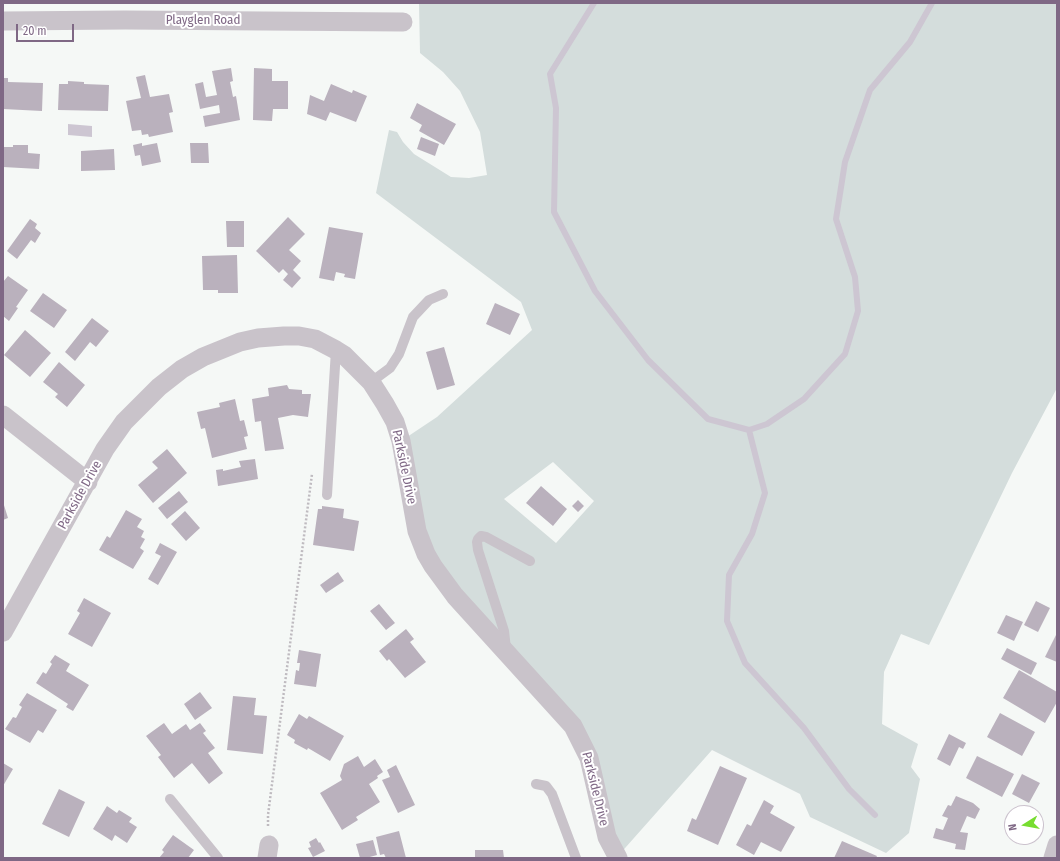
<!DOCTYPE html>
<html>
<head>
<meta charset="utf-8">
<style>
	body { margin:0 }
	#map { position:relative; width:1060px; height:861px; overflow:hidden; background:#f5f8f6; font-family:"Fira Sans Condensed",sans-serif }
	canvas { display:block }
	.frame { position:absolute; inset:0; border:4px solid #7f6885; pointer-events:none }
	.north { position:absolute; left:1004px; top:805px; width:40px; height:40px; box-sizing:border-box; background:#fff; border:1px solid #ccc3ce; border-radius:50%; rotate:259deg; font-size:11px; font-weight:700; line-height:16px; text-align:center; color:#7f6885 }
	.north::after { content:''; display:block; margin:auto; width:14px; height:18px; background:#77dd30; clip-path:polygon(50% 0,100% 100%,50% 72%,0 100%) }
	.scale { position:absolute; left:16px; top:24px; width:58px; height:18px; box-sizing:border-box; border:2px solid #7f6885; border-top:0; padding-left:5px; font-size:12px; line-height:14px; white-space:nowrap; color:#7f6885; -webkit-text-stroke:3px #fff; paint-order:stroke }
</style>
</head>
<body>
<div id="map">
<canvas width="1060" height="861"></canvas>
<div class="frame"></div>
<div class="north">N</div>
<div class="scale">20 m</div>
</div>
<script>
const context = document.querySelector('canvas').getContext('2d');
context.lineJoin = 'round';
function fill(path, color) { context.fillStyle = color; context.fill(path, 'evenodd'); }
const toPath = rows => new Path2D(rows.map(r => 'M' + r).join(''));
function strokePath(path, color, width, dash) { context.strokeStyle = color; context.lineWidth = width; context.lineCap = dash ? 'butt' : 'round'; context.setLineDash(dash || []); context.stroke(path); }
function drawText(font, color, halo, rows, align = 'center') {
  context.font = font + ' "Fira Sans Condensed",sans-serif'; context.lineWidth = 4; context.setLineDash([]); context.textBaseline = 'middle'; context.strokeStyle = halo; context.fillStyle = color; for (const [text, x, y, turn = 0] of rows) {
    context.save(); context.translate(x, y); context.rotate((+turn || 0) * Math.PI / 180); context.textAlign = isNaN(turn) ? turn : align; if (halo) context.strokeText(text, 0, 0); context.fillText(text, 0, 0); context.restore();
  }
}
const green = toPath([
	[419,3,1057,3,1057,388,1012,473,929,645,901,634,884,672,882,724,918,744,911,767,920,779,909,833,886,853,810,817,800,794,712,750,618,856,589,758,434,566,401,441,437,417,532,330,521,302,376,193,389,130,397,132,403,142,414,154,451,177,469,178,487,175,480,132,460,91,443,72,420,53],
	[553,462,594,501,556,543,504,499]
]);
const water = toPath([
	[68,124,92,126,92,137,68,135]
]);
const stream = toPath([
	[594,3,550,74,556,108,554,212,595,291,648,360,708,419,749,430,767,424,804,399,845,354,858,311,855,277,836,219,845,162,870,90,910,42,932,3],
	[749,430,765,493,752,534,729,575,727,621,745,663,804,728,849,789,875,815]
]);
const building = toPath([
	[231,68,233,81,230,82,233,97,236,96,240,120,205,127,203,116,220,113,219,105,200,109,195,84,203,82,206,97,217,95,212,71],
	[254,68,272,69,272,81,288,81,288,109,273,109,272,121,253,120],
	[145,75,150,97,169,94,173,112,169,113,173,132,149,137,148,134,142,135,141,130,132,131,126,101,141,98,136,77],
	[3,78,8,78,8,82,43,83,42,111,3,109],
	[68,81,84,82,84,84,109,85,108,111,58,110,59,84,68,84],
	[331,84,352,93,353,90,367,96,356,122,330,112,326,121,307,114,310,95,324,101],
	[417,103,456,124,444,145,419,131,422,125,410,118],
	[421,137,439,144,435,156,417,149],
	[142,143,142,146,157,143,161,162,142,166,140,155,135,156,133,145],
	[190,143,208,143,209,163,191,163],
	[13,145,28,145,28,153,40,154,39,169,3,167,3,147,13,147],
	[114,149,115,170,81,171,81,151],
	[288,217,305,234,289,250,301,261,293,270,301,278,292,288,283,280,288,274,283,269,279,273,256,251],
	[30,219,37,224,35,228,41,233,35,243,31,240,17,259,7,251],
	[226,221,244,221,244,247,227,247],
	[329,227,363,233,355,279,344,277,345,274,336,272,334,281,319,278],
	[237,255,238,293,218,293,218,290,203,290,202,256],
	[8,276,28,290,16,307,18,308,9,321,3,316,3,282],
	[43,293,67,310,54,328,30,311],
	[495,303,520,314,510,335,486,324],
	[92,318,109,331,96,347,90,342,75,361,65,352],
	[25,330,51,353,30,377,4,355],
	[444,347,455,385,437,390,426,352],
	[59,362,85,385,67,407,55,397,58,394,43,382],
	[287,385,289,389,302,390,302,394,311,394,308,417,293,415,278,418,284,449,265,451,261,421,255,422,252,399,269,396,268,388],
	[235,399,240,421,244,420,248,436,244,437,247,449,212,458,205,428,201,429,197,412,220,407,219,403],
	[167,449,187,473,153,503,138,485,158,468,152,462],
	[255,459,258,479,218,486,216,470,223,469,223,471,241,467,239,461],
	[541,486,567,509,553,526,526,503],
	[179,491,188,502,167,519,158,508],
	[578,500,584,506,578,512,572,506],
	[3,502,8,518,3,520],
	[322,506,344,509,343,518,359,521,354,551,313,545,318,509,322,509],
	[126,510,142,519,137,527,144,531,141,537,145,539,140,548,144,551,133,569,99,550,107,536,110,538],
	[185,511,200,528,186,541,171,524],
	[160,543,177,552,158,585,148,579,161,556,155,553],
	[338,572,344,581,326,593,320,585],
	[84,598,111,613,92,647,68,634,80,613,77,611],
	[1036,601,1050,608,1038,632,1024,625],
	[379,604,395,623,386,630,370,611],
	[1006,615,1023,622,1014,641,997,633],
	[406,629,414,639,410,642,426,662,405,678,389,659,387,661,379,651],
	[1057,633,1057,662,1045,657],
	[1007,648,1037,663,1031,675,1001,659],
	[299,650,321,654,316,687,294,684,296,670,299,671,300,663,297,663],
	[55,655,70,664,66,671,89,685,73,711,66,707,68,704,36,683,43,672,46,674,52,664,50,662],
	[1019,670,1057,692,1057,702,1045,723,1003,698],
	[200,692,212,708,195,720,184,704],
	[27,693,57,710,43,733,38,730,30,743,5,729,13,717,16,718,22,707,19,705],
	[233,696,256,698,254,715,267,716,263,754,227,750],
	[1000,713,1035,732,1022,756,987,737],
	[299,714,307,719,309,716,344,736,330,761,308,748,307,750,294,743,295,740,287,735],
	[164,723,172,734,186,724,190,730,200,723,206,731,203,733,215,748,208,753,223,773,209,784,192,763,174,778,158,757,161,755,146,736],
	[949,734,966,743,963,749,959,747,950,766,937,759],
	[358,756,364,767,375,759,383,772,377,776,378,778,369,784,380,802,356,817,358,820,342,830,320,793,342,780,340,776,344,764],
	[977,756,1014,774,1002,797,966,778],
	[3,763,13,769,3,786],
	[396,765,415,805,398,813,382,780,390,777,387,770],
	[720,766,747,778,718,845,687,831,692,818,696,820],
	[1022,774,1040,783,1029,803,1012,794],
	[59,789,85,802,69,837,42,824],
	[956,796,973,803,980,809,975,819,967,816,960,832,968,833,965,850,955,849,956,844,933,838,936,828,943,830,948,818,942,816,948,805,951,806],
	[764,800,774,806,770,813,795,827,781,852,761,842,754,855,736,845,747,824,751,826],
	[107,806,117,813,119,810,132,818,129,822,137,827,127,843,115,835,112,841,93,829],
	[399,831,406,858,386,858,384,854,380,855,376,837],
	[173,835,194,850,188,858,159,858,164,852,162,850],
	[316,838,319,843,320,842,325,851,313,857,308,848,311,847,309,842],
	[373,840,377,855,366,858,360,858,356,844],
	[842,841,877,856,876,858,834,858],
	[475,850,503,850,504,858,475,858]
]);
const path = toPath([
	[268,826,268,815,312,474]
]);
const service = toPath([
	[371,382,390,368,399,354,413,317,429,300,443,294],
	[327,495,336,350],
	[506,649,504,631,478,550,477,542,478,539,481,536,486,537,530,561],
	[536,784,546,786,552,794,576,858],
	[170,799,218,858]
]);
const minor = toPath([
	[3,21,125,20,403,22],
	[3,415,88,482],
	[3,632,105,449,124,422,159,387,182,369,203,357,240,342,258,338,284,336,299,336,315,339,336,350,344,355,371,382,385,404,395,422,401,441,417,531,426,554,433,566,455,596,573,726,589,758,607,837,618,858],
	[267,858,269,845],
	[1053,858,1057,845]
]);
const streetNames = [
	["Playglen Road",203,20],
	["Parkside Drive",404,467,78],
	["Parkside Drive",80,495,-61],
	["Parkside Drive",595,789,76]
];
fill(green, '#d4dddc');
fill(water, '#cdc6d2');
strokePath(stream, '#cdc6d2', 6);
fill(building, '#bab1bd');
strokePath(path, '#bfbbc0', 2.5, [2, 2]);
strokePath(service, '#c9c3ca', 10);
strokePath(minor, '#c9c3ca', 19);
drawText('13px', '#7f6885', '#fff', streetNames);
</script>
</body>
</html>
